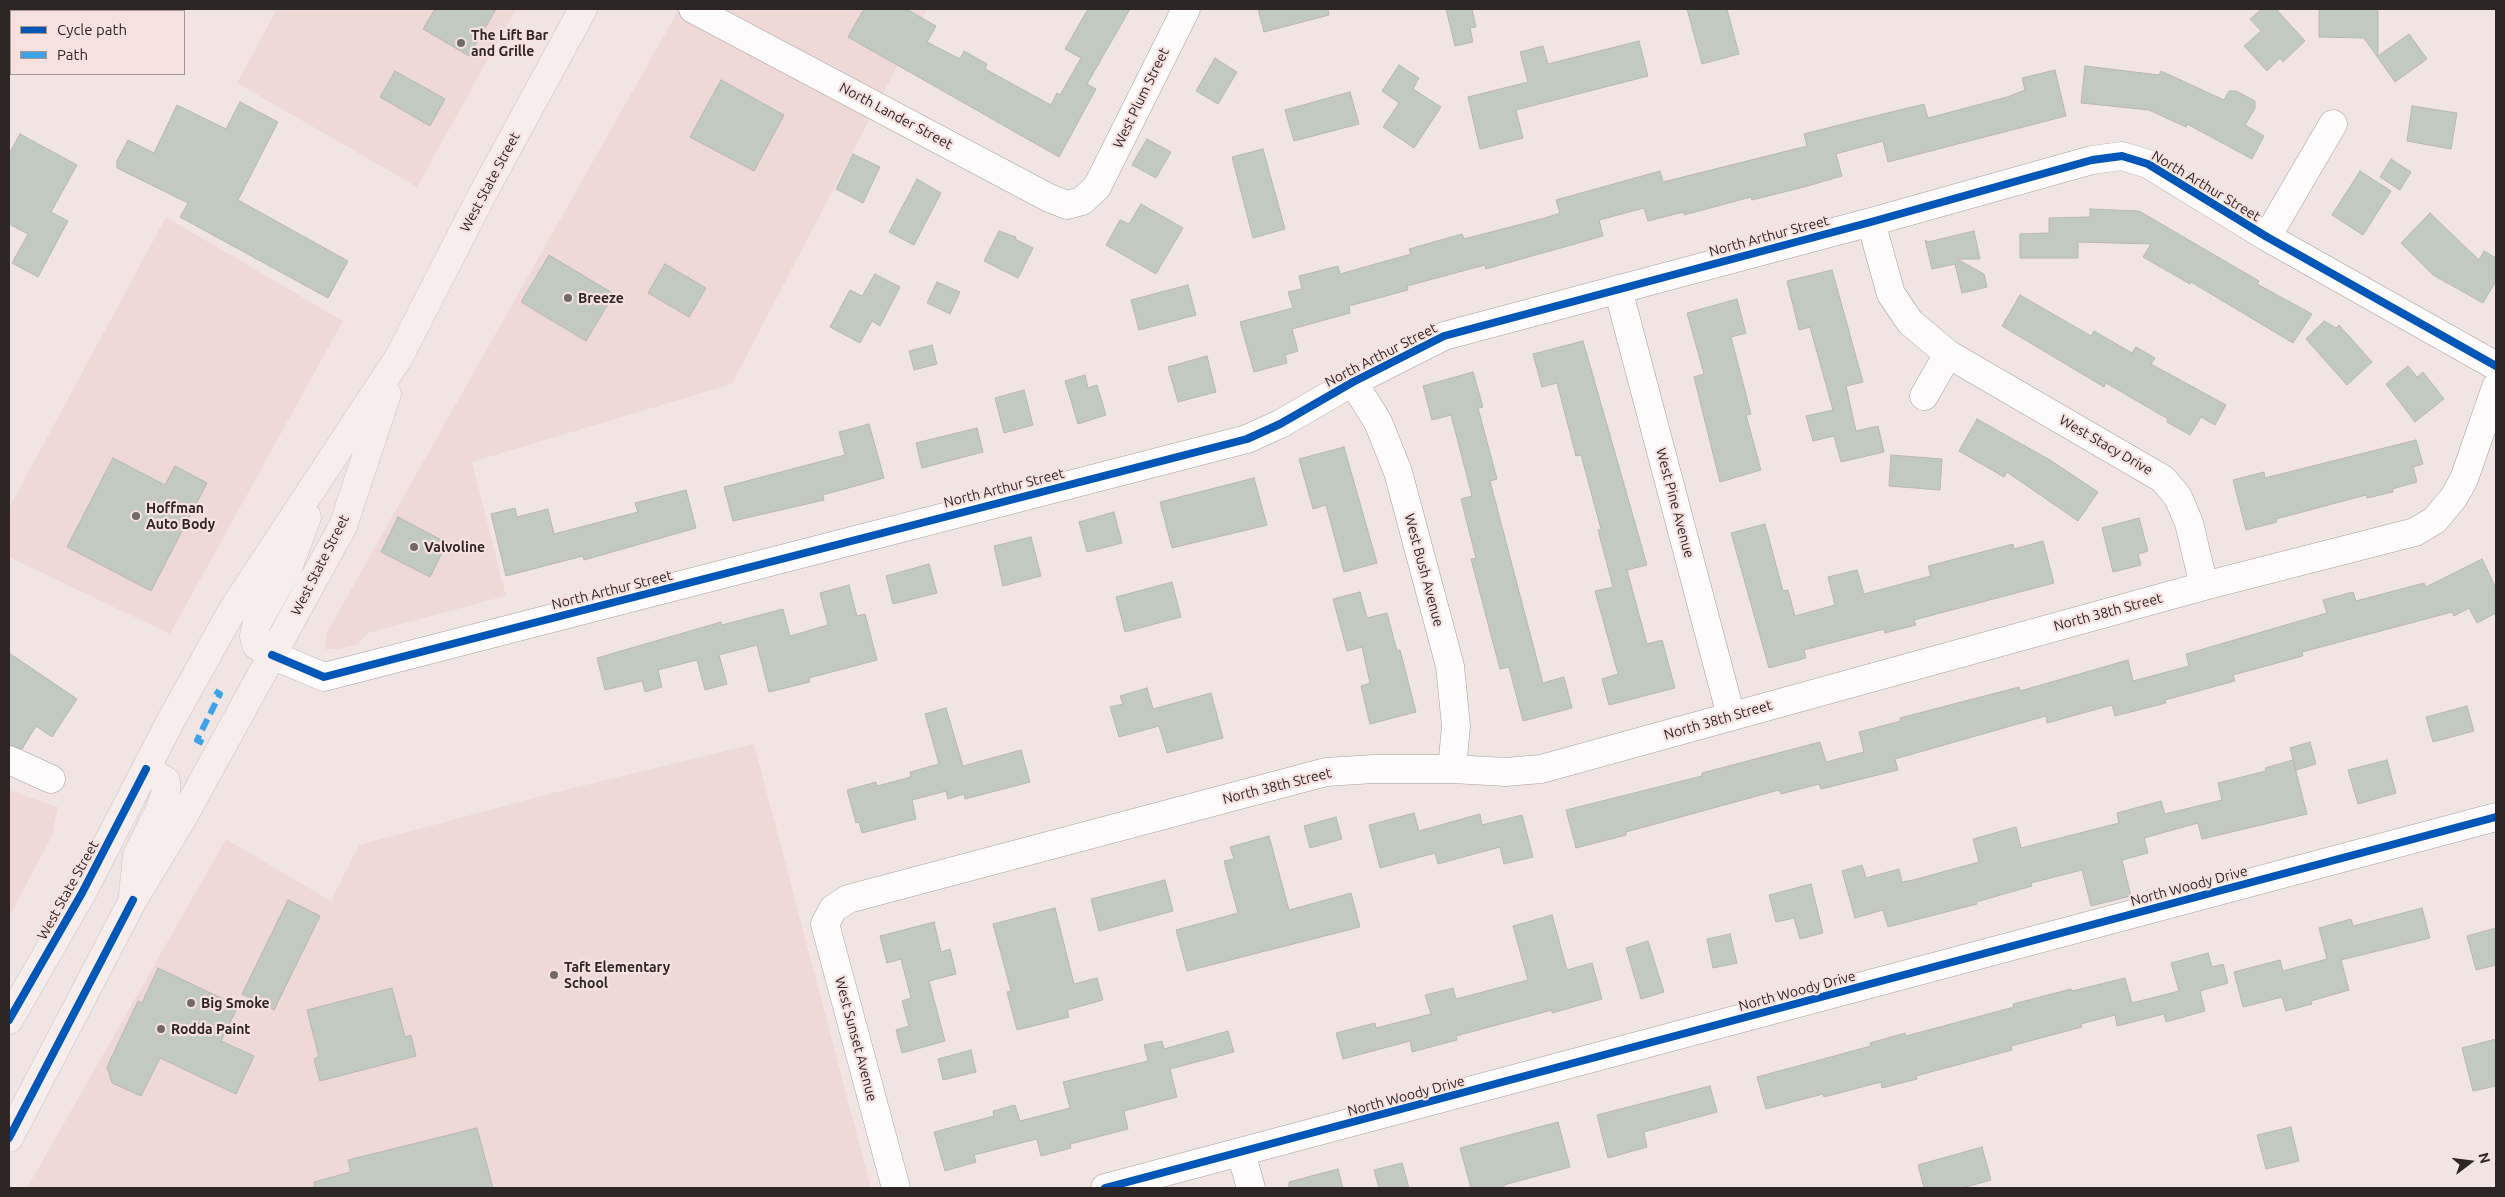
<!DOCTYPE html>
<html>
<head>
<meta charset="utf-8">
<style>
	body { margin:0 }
	#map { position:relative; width:2505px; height:1197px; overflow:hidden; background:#f1e5e4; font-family:Ubuntu,sans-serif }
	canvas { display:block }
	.frame { position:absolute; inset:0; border:10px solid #2d2625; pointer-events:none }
	.legend { position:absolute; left:10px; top:10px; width:175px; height:65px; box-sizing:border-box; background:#f6e1df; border:1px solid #a69695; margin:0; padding:6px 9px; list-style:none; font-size:15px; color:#2d2625 }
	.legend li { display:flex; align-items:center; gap:10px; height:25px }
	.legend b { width:25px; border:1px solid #a69695 }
	.north { position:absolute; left:2445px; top:1137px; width:50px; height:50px; -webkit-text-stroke:4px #f6e1df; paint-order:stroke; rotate:75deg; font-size:14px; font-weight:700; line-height:20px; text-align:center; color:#2d2625 }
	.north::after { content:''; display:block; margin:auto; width:18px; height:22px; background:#2d2625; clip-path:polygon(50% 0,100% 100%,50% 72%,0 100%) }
</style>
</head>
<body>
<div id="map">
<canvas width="2505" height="1197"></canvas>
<div class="frame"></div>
<ul class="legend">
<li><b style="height:6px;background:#0057b8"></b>Cycle path</li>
<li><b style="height:6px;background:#3ea2eb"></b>Path</li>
</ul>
<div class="north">N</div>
</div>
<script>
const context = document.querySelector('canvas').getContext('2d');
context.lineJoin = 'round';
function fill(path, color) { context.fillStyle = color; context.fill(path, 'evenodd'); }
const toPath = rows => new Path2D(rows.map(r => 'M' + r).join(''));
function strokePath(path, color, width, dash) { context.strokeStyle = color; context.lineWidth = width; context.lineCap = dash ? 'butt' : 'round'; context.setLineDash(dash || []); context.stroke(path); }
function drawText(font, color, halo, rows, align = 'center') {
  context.font = font + ' Ubuntu,sans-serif'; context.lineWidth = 4.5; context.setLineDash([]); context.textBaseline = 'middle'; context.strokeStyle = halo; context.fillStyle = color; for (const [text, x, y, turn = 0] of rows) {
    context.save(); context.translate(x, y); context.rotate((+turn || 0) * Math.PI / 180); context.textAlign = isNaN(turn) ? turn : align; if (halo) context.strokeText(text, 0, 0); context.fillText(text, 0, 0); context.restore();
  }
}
const built = toPath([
	[277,9,516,9,417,187,237,83],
	[679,9,927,9,732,384,472,462,506,596,368,633,357,645,338,649,325,649,326,634],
	[166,217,343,321,170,634,9,557,9,508],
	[754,744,871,1188,27,1188,226,839,331,901,359,845,556,792],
	[9,790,58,807,52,836,9,917]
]);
const building = toPath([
	[435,9,496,9,469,56,423,29,435,9],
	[864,9,906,9,936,26,927,42,960,59,964,51,987,64,985,69,1051,105,1057,93,1060,95,1081,58,1065,49,1088,9,1130,9,1087,84,1096,89,1059,157,848,37,864,9],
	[1258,9,1328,9,1329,15,1264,32,1258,9],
	[1446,9,1472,9,1476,27,1470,28,1473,42,1455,46,1446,9],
	[1687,9,1727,9,1739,54,1702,64,1687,9],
	[2262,9,2276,9,2305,41,2283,62,2280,58,2267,71,2244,46,2261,31,2250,19,2262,9],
	[2319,9,2378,9,2378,56,2409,34,2427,59,2395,82,2364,38,2319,37,2319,9],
	[1639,41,1648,76,1516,110,1523,138,1480,149,1468,97,1528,82,1520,52,1543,46,1548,64,1639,41],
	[1215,58,1237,72,1218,104,1196,91,1215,58],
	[1399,65,1419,78,1413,89,1441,107,1414,148,1383,127,1399,103,1382,91,1399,65],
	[2085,66,2159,75,2161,71,2224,100,2229,91,2236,91,2255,101,2255,108,2245,125,2264,136,2252,159,2187,124,2186,127,2149,110,2081,103,2085,66],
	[2055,70,2066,116,1888,162,1883,141,1836,154,1842,176,1804,187,1752,200,1751,197,1684,215,1684,212,1648,221,1644,208,1599,220,1603,236,1486,269,1485,265,1407,286,1408,290,1349,306,1350,313,1292,329,1298,351,1285,355,1287,363,1254,372,1240,322,1293,308,1288,292,1302,289,1299,276,1338,266,1340,274,1411,254,1409,249,1462,234,1464,239,1545,218,1560,213,1556,200,1660,171,1663,182,1807,146,1804,134,1855,121,1924,104,1928,118,2007,97,2025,90,2022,78,2055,70],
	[395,71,445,99,430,126,380,97,395,71],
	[721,80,784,115,754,171,690,137,721,80],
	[1350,92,1359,124,1294,141,1285,110,1350,92],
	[240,102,278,122,238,200,348,261,328,298,180,217,188,203,117,168,117,161,128,140,154,153,177,105,226,129,240,102],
	[2412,106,2457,113,2451,149,2407,141,2412,106],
	[20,134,77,165,51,212,68,221,38,277,12,263,28,234,9,224,9,154,20,134],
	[1147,139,1171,152,1156,178,1132,165,1147,139],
	[1263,149,1285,229,1253,238,1232,157,1263,149],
	[853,154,880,167,863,203,836,189,853,154],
	[2391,159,2411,172,2400,190,2380,177,2391,159],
	[2360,171,2391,191,2363,235,2332,215,2360,171],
	[917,179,941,193,914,245,889,232,917,179],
	[1141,204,1183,228,1156,274,1106,245,1120,220,1129,224,1141,204],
	[2090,209,2139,211,2259,281,2257,284,2312,314,2293,343,2191,282,2190,284,2143,257,2151,244,2078,242,2078,258,2020,258,2020,234,2049,233,2049,218,2090,217,2090,209],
	[2430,213,2479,260,2484,251,2496,258,2496,281,2483,303,2433,275,2401,243,2430,213],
	[999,231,1016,237,1015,239,1033,248,1018,278,984,261,999,231],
	[1974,231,1980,259,1957,259,1984,274,1987,287,1962,293,1955,264,1932,269,1925,240,1928,242,1974,231],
	[549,255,614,294,586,341,521,302,549,255],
	[665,264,706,288,689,317,648,293,665,264],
	[1832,270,1863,382,1846,386,1856,431,1878,426,1884,452,1841,462,1834,436,1813,441,1806,416,1833,410,1810,327,1799,330,1787,281,1832,270],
	[875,274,900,287,880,326,872,321,860,343,830,327,850,290,862,296,875,274],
	[937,282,960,292,950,314,927,303,937,282],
	[1188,285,1196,315,1139,330,1131,300,1188,285],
	[2020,295,2091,336,2094,331,2132,353,2136,347,2155,358,2151,364,2226,405,2215,425,2201,417,2190,435,2167,422,2168,419,2106,383,2104,387,2002,326,2020,295],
	[1737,299,1746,333,1731,337,1751,414,1746,415,1761,470,1720,482,1694,377,1704,374,1687,313,1737,299],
	[2324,321,2336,328,2339,325,2372,362,2347,385,2306,339,2324,321],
	[1583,341,1647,565,1627,570,1647,644,1662,640,1675,688,1609,705,1602,679,1618,674,1595,591,1613,587,1598,530,1601,529,1581,455,1576,456,1557,383,1542,387,1533,354,1583,341],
	[932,345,937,364,914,370,909,351,932,345],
	[1207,356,1216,392,1178,402,1168,367,1207,356],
	[2408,366,2417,377,2423,372,2444,399,2415,422,2386,384,2408,366],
	[1473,372,1483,407,1478,408,1497,479,1490,481,1543,683,1564,677,1572,708,1523,721,1509,667,1500,669,1471,559,1476,558,1461,499,1472,496,1451,415,1432,420,1423,386,1473,372],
	[1085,375,1088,388,1097,385,1106,415,1078,424,1065,381,1085,375],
	[1024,390,1033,425,1004,433,995,398,1024,390],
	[1977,419,2050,460,2098,492,2078,521,2007,472,2004,477,1959,451,1977,419],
	[869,424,884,478,823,495,824,500,733,521,724,487,845,455,839,432,869,424],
	[977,428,983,452,922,468,916,443,977,428],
	[2416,440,2423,464,2413,467,2417,482,2392,489,2393,492,2367,498,2366,495,2276,519,2277,522,2246,530,2233,480,2264,472,2265,478,2416,440],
	[1344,447,1377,563,1344,572,1326,505,1313,509,1299,459,1344,447],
	[1891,455,1942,459,1940,490,1889,486,1891,455],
	[113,458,165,485,175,466,207,483,151,591,67,547,113,458],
	[1254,478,1267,525,1172,548,1160,502,1254,478],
	[686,490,696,528,584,560,583,556,506,576,491,514,515,508,517,517,548,509,554,534,638,512,635,503,686,490],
	[1114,512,1122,543,1087,552,1079,522,1114,512],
	[398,517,447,543,430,577,381,552,398,517],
	[2139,518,2148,551,2138,554,2141,565,2113,572,2102,528,2139,518],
	[1765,524,1783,591,1788,590,1795,616,1835,605,1828,577,1857,570,1864,594,1931,576,1928,566,2013,544,2014,549,2043,541,2054,583,1914,620,1916,625,1885,633,1884,629,1804,650,1806,658,1769,668,1731,533,1765,524],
	[1031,537,1041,576,1003,586,994,546,1031,537],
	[2482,559,2496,588,2496,613,2477,623,2469,608,2454,616,2452,612,2302,652,2303,656,2233,675,2235,681,2165,700,2166,703,2115,716,2112,705,2047,723,2046,716,1895,759,1898,770,1821,789,1819,784,1781,794,1779,790,1626,832,1626,835,1576,848,1566,810,1702,776,1702,773,1820,742,1826,762,1864,752,1859,732,1901,721,1900,718,2019,687,2020,691,2128,660,2133,681,2189,666,2186,654,2327,613,2323,600,2353,592,2356,601,2424,583,2426,587,2482,559],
	[929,564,937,593,893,604,886,576,929,564],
	[1172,582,1181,617,1125,632,1116,597,1172,582],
	[849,585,857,616,865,614,877,660,809,678,810,682,769,692,757,645,719,655,727,684,705,690,697,660,658,670,662,687,645,692,642,681,605,690,597,658,721,622,722,625,783,609,790,636,828,625,820,593,849,585],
	[1360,592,1367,618,1387,613,1397,651,1400,650,1416,712,1370,724,1361,686,1370,683,1362,647,1347,651,1333,599,1360,592],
	[9,653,77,699,52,737,36,726,22,749,9,745,9,653],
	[1147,688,1153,709,1211,693,1223,738,1167,753,1159,726,1119,737,1110,707,1123,704,1120,696,1147,688],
	[2467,706,2474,731,2433,742,2426,717,2467,706],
	[946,708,963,766,1021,750,1030,782,965,799,964,794,948,799,946,791,912,800,916,819,862,833,859,822,856,823,847,790,876,782,877,786,911,777,910,772,939,764,925,714,946,708],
	[2310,742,2316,764,2296,770,2290,748,2310,742],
	[2293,760,2307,814,2202,839,2198,823,2144,838,2148,853,2122,860,2131,896,2091,906,2082,870,2031,883,2032,886,1976,902,1977,904,1888,927,1883,910,1855,918,1842,871,1862,865,1866,878,1899,869,1902,882,1913,880,1979,862,1973,839,2016,827,2021,848,2119,823,2117,813,2161,801,2165,814,2222,800,2218,783,2266,771,2265,768,2293,760],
	[2387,760,2396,793,2358,804,2348,770,2387,760],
	[1414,813,1419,831,1480,814,1482,825,1522,815,1533,857,1504,864,1500,847,1438,864,1435,853,1380,868,1369,825,1414,813],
	[1336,817,1342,839,1310,848,1304,826,1336,817],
	[1269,836,1289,910,1351,893,1360,927,1187,971,1176,930,1238,913,1224,861,1234,859,1230,847,1269,836],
	[1165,880,1173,911,1099,931,1091,899,1165,880],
	[1811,884,1823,933,1800,939,1794,918,1776,922,1769,895,1811,884],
	[288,900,320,916,274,1010,242,994,288,900],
	[1055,908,1074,984,1097,978,1103,1000,1067,1010,1069,1017,1017,1030,1007,992,1011,991,993,924,1055,908],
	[2422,908,2430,938,2341,960,2349,990,2311,1001,2312,1004,2286,1011,2282,997,2243,1007,2234,972,2280,960,2283,971,2327,959,2319,928,2351,919,2353,926,2422,908],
	[1552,915,1567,970,1592,963,1602,999,1552,1013,1552,1010,1456,1036,1457,1040,1412,1052,1410,1041,1343,1059,1336,1033,1375,1023,1376,1028,1431,1014,1425,995,1453,988,1456,999,1528,980,1513,926,1552,915],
	[934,922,941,952,950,949,956,974,929,981,945,1041,902,1053,896,1030,909,1026,902,1001,911,998,901,959,887,963,880,936,934,922],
	[2496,928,2496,965,2476,970,2467,936,2496,928],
	[1730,934,1737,963,1713,968,1707,939,1730,934],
	[1648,941,1664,992,1641,999,1626,948,1648,941],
	[2208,953,2212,967,2223,964,2228,983,2200,991,2205,1011,2166,1022,2164,1014,2117,1026,2115,1015,2081,1024,2082,1027,2011,1046,2012,1050,1916,1076,1917,1079,1882,1088,1881,1082,1824,1097,1823,1094,1766,1109,1757,1077,1871,1046,1870,1043,1905,1033,1906,1036,2014,1007,2013,1004,2071,989,2072,991,2125,978,2132,1003,2179,991,2171,963,2208,953],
	[158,968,238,1006,221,1041,254,1056,236,1094,160,1058,141,1096,112,1083,107,1067,138,1001,142,1003,158,968],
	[392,988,405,1037,411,1035,416,1056,320,1081,314,1059,319,1057,307,1010,392,988],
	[1228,1031,1234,1052,1170,1069,1177,1097,1124,1111,1128,1129,1070,1144,1071,1148,1041,1156,1037,1139,974,1155,976,1162,945,1171,934,1132,994,1116,993,1111,1015,1105,1020,1121,1070,1108,1063,1082,1148,1061,1144,1045,1162,1041,1164,1049,1228,1031],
	[2496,1039,2496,1086,2473,1091,2462,1048,2496,1039],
	[971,1050,976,1072,943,1080,938,1059,971,1050],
	[1710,1086,1717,1112,1644,1132,1647,1147,1608,1158,1597,1115,1710,1086],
	[1558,1122,1570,1167,1504,1185,1504,1188,1471,1188,1460,1148,1558,1122],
	[2291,1127,2299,1161,2266,1169,2257,1135,2291,1127],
	[477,1128,493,1188,315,1188,314,1182,351,1172,348,1160,477,1128],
	[1982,1147,1991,1180,1962,1188,1924,1188,1918,1165,1982,1147],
	[1402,1163,1409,1188,1379,1188,1374,1170,1402,1163],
	[1338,1169,1343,1188,1289,1188,1289,1182,1338,1169]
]);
const street = toPath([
	[693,9,1049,198,1067,205,1082,201,1097,187,1186,9],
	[9,24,11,20],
	[1871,222,1891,294,1910,322,1948,354,2163,479,2178,497,2189,523,2204,586],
	[2267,237,2333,124],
	[1618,289,1731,716],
	[1353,382,1378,422,1398,472,1450,666,1456,726,1452,769],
	[1924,396,1948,354],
	[272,655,324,677,1247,439,1280,424,1353,382,1444,336,1871,222,2092,160,2122,156,2148,164,2267,237,2496,366],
	[9,760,51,779],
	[1241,1153,1251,1188],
	[896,1188,825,924,833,909,848,899,1326,772,1374,769,1452,769,1506,772,1541,769,2204,586,2415,532,2435,520,2454,497,2464,479,2496,387],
	[1105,1188,2496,817]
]);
const primary = toPath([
	[272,655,256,645,254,636,256,625,288,568,307,517],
	[133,894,137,855,159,811,166,791,166,781,146,769],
	[9,1020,82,893,169,724,233,609,399,357,483,193,583,9],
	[9,1138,133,900,181,821,343,526,387,394]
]);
const quiet = toPath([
	[203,743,197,740,220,694,215,691]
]);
const cycleway = toPath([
	[272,655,324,677,1247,439,1280,424,1353,382,1444,336,1871,222,2092,160,2122,156,2148,164,2267,237,2496,366],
	[9,1020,82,893,146,769],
	[9,1138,133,900],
	[1105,1188,2496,817]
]);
const markers = [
	[461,43,5,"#726968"],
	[568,298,5,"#726968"],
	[136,516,5,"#726968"],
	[414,547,5,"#726968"],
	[554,975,5,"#726968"],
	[191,1003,5,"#726968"],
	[161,1029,5,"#726968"]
];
const poiNames = [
	["The Lift Bar",471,35],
	["and Grille",471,51],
	["Breeze",578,298],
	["Hoffman",146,508],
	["Auto Body",146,524],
	["Valvoline",424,547],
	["Taft Elementary",564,967],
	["School",564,983],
	["Big Smoke",201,1003],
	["Rodda Paint",171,1029]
];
const streetNames = [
	["West Plum Street",1141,98,-64],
	["North Lander Street",896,116,28],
	["West State Street",490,182,-62],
	["North Arthur Street",2206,186,31],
	["North Arthur Street",1769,236,-15],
	["North Arthur Street",1381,355,-27],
	["West Stacy Drive",2106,445,30],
	["North Arthur Street",1004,488,-14],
	["West Pine Avenue",1675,503,75],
	["West State Street",320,565,-63],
	["West Bush Avenue",1424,570,75],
	["North Arthur Street",612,590,-14],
	["North 38th Street",2108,612,-15],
	["North 38th Street",1718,720,-16],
	["North 38th Street",1277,786,-14],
	["North Woody Drive",2189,886,-15],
	["West State Street",68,890,-61],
	["North Woody Drive",1797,991,-15],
	["West Sunset Avenue",856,1039,75],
	["North Woody Drive",1406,1096,-15]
];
fill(built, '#eed9d6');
fill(building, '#c2c9c1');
strokePath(building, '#b8b6b4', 1);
strokePath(street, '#a69e9c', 29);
strokePath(primary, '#c8c2c2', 29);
strokePath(street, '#fdfbfb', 28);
strokePath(primary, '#f6edec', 28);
strokePath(quiet, '#3ea2eb', 6, [12, 6]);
strokePath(cycleway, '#0057b8', 8);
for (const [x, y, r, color] of markers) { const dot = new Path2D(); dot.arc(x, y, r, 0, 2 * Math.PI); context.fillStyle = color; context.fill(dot); strokePath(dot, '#f6e1df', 2); }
drawText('bold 14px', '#2d2625', '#f6e1df', poiNames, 'left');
drawText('14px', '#2d2625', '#f6e1df', streetNames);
</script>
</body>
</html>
